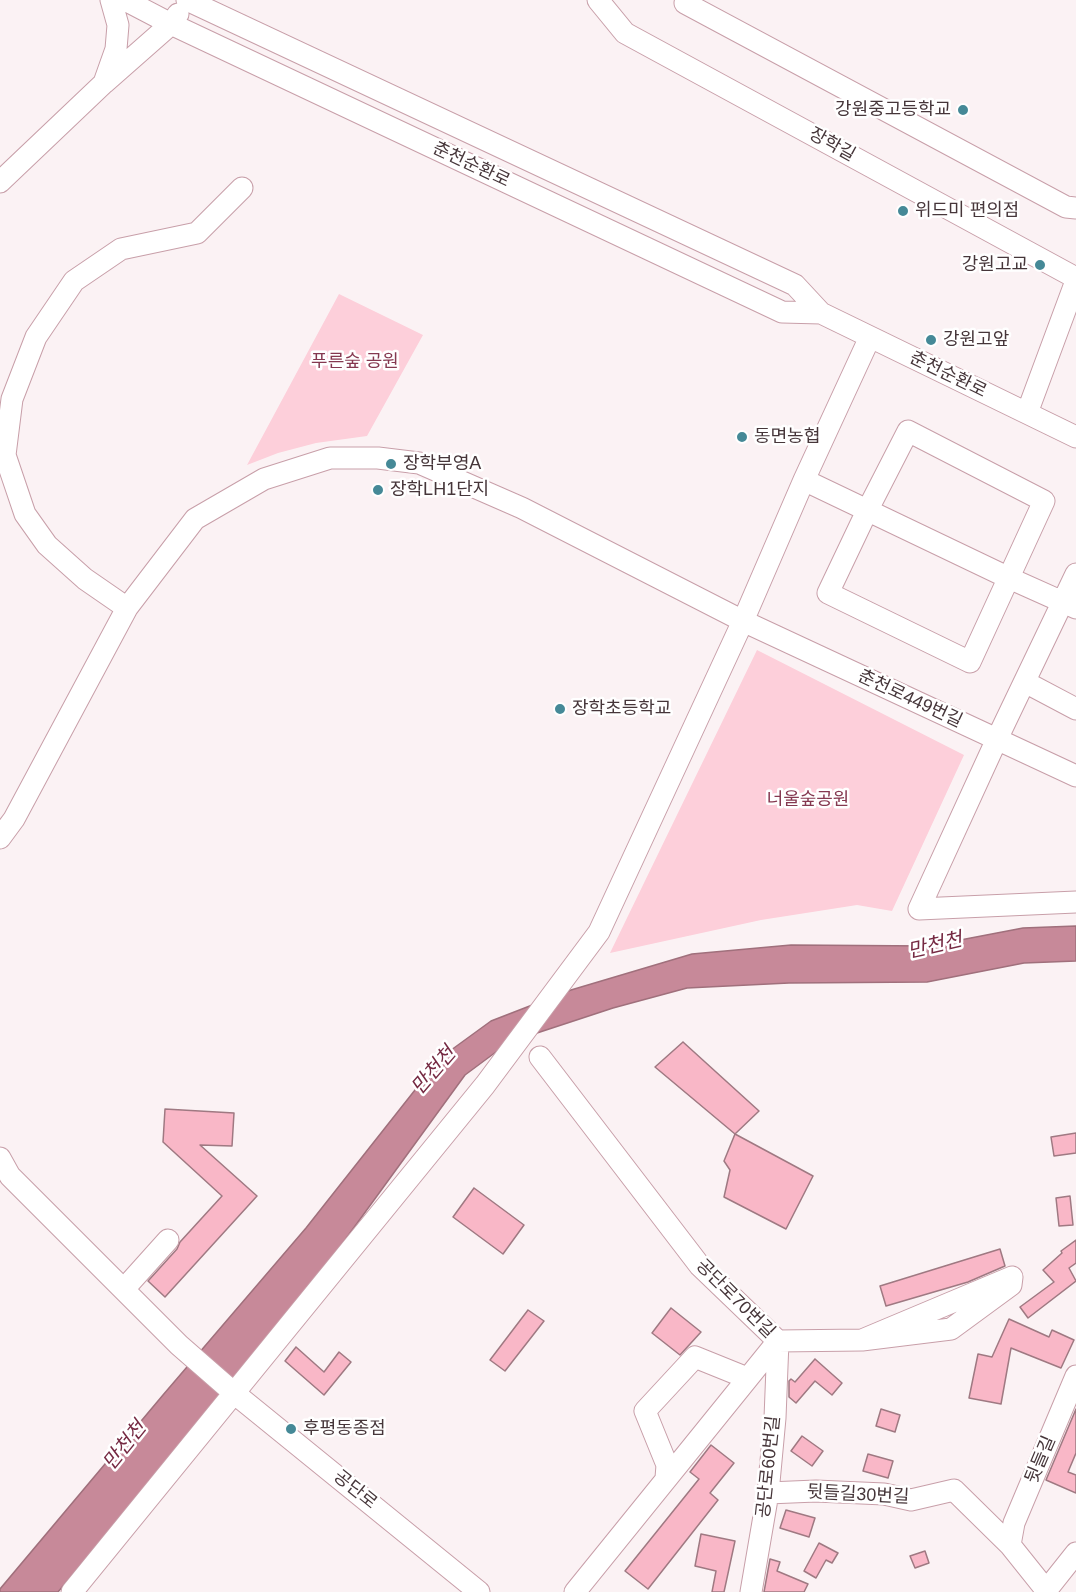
<!DOCTYPE html>
<html>
<head>
<meta charset="utf-8">
<style>
	body { margin:0 }
	canvas { display:block; background:#fbf2f4 }
</style>
</head>
<body>
<canvas width="1076" height="1592"></canvas>
<script>
const context = document.querySelector('canvas').getContext('2d');
context.lineJoin = 'round';
function fill(path, color) { context.fillStyle = color; context.fill(path, 'evenodd'); }
const toPath = rows => new Path2D(rows.map(r => 'M' + r).join(''));
function strokePath(path, color, width, dash) { context.strokeStyle = color; context.lineWidth = width; context.lineCap = dash ? 'butt' : 'round'; context.setLineDash(dash || []); context.stroke(path); }
function drawText(font, color, halo, rows, align = 'center') {
  context.font = font + ' Helvetica,"Noto Sans KR",sans-serif'; context.lineWidth = 5; context.setLineDash([]); context.textBaseline = 'middle'; context.strokeStyle = halo; context.fillStyle = color; for (const [text, x, y, turn = 0] of rows) {
    context.save(); context.translate(x, y); context.rotate((+turn || 0) * Math.PI / 180); context.textAlign = isNaN(turn) ? turn : align; if (halo) context.strokeText(text, 0, 0); context.fillText(text, 0, 0); context.restore();
  }
}
const green = toPath([
	[339,294,423,335,367,436,316,443,278,453,247,465],
	[757,650,964,755,892,911,857,905,761,920,610,953]
]);
const water = toPath([
	[1076,926,1076,961,1024,963,927,982,789,983,687,988,613,1008,537,1033,500,1049,465,1075,342,1244,199,1424,58,1592,0,1592,0,1589,163,1395,306,1228,430,1071,447,1053,491,1021,571,990,692,954,791,945,929,946,1023,928,1076,926]
]);
const building = toPath([
	[683,1042,759,1111,735,1134,655,1067,683,1042],
	[165,1109,234,1113,232,1146,200,1145,257,1196,165,1297,148,1281,177,1249,180,1242,222,1196,163,1142,165,1109],
	[1076,1133,1076,1153,1054,1156,1051,1137,1076,1133],
	[735,1134,813,1176,786,1229,724,1197,730,1170,724,1161,735,1134],
	[474,1188,524,1225,503,1254,453,1217,474,1188],
	[1070,1196,1073,1225,1059,1226,1056,1198,1070,1196],
	[1076,1240,1076,1263,1069,1268,1076,1281,1028,1318,1020,1307,1054,1282,1043,1270,1062,1253,1061,1251,1076,1240],
	[1000,1249,1005,1266,968,1282,886,1306,880,1286,1000,1249],
	[671,1308,701,1332,680,1355,652,1333,671,1308],
	[528,1310,544,1321,505,1371,490,1360,528,1310],
	[1009,1319,1049,1337,1052,1330,1074,1340,1061,1368,1011,1348,1001,1404,969,1398,978,1354,992,1357,1009,1319],
	[296,1347,324,1372,339,1352,351,1362,324,1395,285,1361,296,1347],
	[815,1359,842,1383,832,1395,815,1381,796,1403,789,1397,789,1381,791,1379,795,1382,815,1359],
	[881,1409,900,1415,895,1432,876,1426,881,1409],
	[1076,1409,1076,1453,1068,1472,1076,1475,1076,1493,1046,1480,1076,1409],
	[802,1436,823,1451,812,1466,791,1451,802,1436],
	[711,1445,734,1463,710,1493,718,1500,648,1589,625,1571,699,1479,690,1472,711,1445],
	[868,1454,893,1461,888,1478,863,1471,868,1454],
	[786,1510,815,1518,809,1537,780,1528,786,1510],
	[701,1534,735,1541,724,1592,712,1592,716,1571,695,1566,701,1534],
	[819,1543,838,1553,832,1563,826,1560,816,1578,804,1571,819,1543],
	[925,1551,929,1563,915,1568,910,1556,925,1551],
	[770,1559,780,1562,777,1571,808,1584,804,1592,764,1592,770,1559]
]);
const minor = toPath([
	[125,0,171,24,782,312,821,313,1076,437],
	[187,0,795,285,821,313],
	[598,0,625,33,1076,278],
	[686,0,685,3,1066,207,1076,208],
	[105,80,116,49,118,25,111,0],
	[0,182,104,83,171,24,178,14],
	[1027,413,1076,281],
	[908,431,1044,501,970,662,828,593,867,511,908,431],
	[804,480,1009,578,1076,608],
	[1076,574,997,739,919,909,1076,902],
	[127,608,85,579,47,545,25,514,5,455,12,399,36,337,74,281,121,249,197,233,242,188],
	[1025,682,1076,709],
	[0,838,14,819,127,608,195,519,264,479,330,458,378,458,419,463,522,508,743,621,1076,776],
	[540,1057,700,1266,778,1341],
	[0,1158,10,1176,179,1345,234,1393,479,1592],
	[124,1289,168,1240],
	[778,1341,862,1340,951,1329,1011,1285,1012,1277,862,1340],
	[666,1478,667,1465,645,1411,695,1357,747,1378],
	[768,1493,816,1491,884,1494,911,1500,954,1490,1010,1545,1046,1590],
	[1010,1545,1014,1523,1076,1376],
	[72,1592,485,1085,599,932,743,621,804,480,870,337],
	[575,1592,778,1341],
	[751,1592,768,1493,775,1418,778,1341],
	[1045,1592,1076,1553]
]);
const markers = [
	[963,110,6,"#458997"],
	[903,211,6,"#458997"],
	[1040,265,6,"#458997"],
	[931,340,6,"#458997"],
	[742,437,6,"#458997"],
	[391,464,6,"#458997"],
	[378,490,6,"#458997"],
	[560,709,6,"#458997"],
	[291,1429,6,"#458997"]
];
const poiNames = [
	["강원중고등학교",951,110,"right"],
	["위드미 편의점",915,211],
	["강원고교",1028,265,"right"],
	["강원고앞",943,340],
	["동면농협",754,437],
	["장학부영A",403,464],
	["장학LH1단지",390,490],
	["장학초등학교",572,709],
	["후평동종점",303,1429]
];
const streetNames = [
	["장학길",832,145,29],
	["춘천순환로",471,165,25],
	["춘천순환로",948,375,26],
	["춘천로449번길",910,699,25],
	["공단로70번길",735,1299,45],
	["뒷들길",1041,1460,-67],
	["공단로60번길",769,1467,-84],
	["공단로",355,1490,39],
	["뒷들길30번길",858,1495,3]
];
const parkNames = [
	["푸른숲 공원",355,362],
	["너울숲공원",808,800]
];
const waterNames = [
	["만천천",935,946,-13],
	["만천천",434,1071,-49],
	["만천천",125,1446,-51]
];
fill(green, '#fdcfda');
fill(water, '#c78999');
strokePath(water, '#a0707c', 1.5);
fill(building, '#f9b7c7');
strokePath(building, '#9f7982', 1.5);
strokePath(minor, '#c89fa9', 23);
strokePath(minor, '#fff', 21);
for (const [x, y, r, color] of markers) { const dot = new Path2D(); dot.arc(x, y, r, 0, 2 * Math.PI); context.fillStyle = color; context.fill(dot); strokePath(dot, '#fff', 2); }
drawText('18px', '#46363a', '#fff', poiNames, 'left');
drawText('18px', '#46363a', '#fff', streetNames);
drawText('18px', '#853850', '#fff', parkNames);
drawText('italic 20px', '#762a43', '#fff', waterNames);
</script>
</body>
</html>
